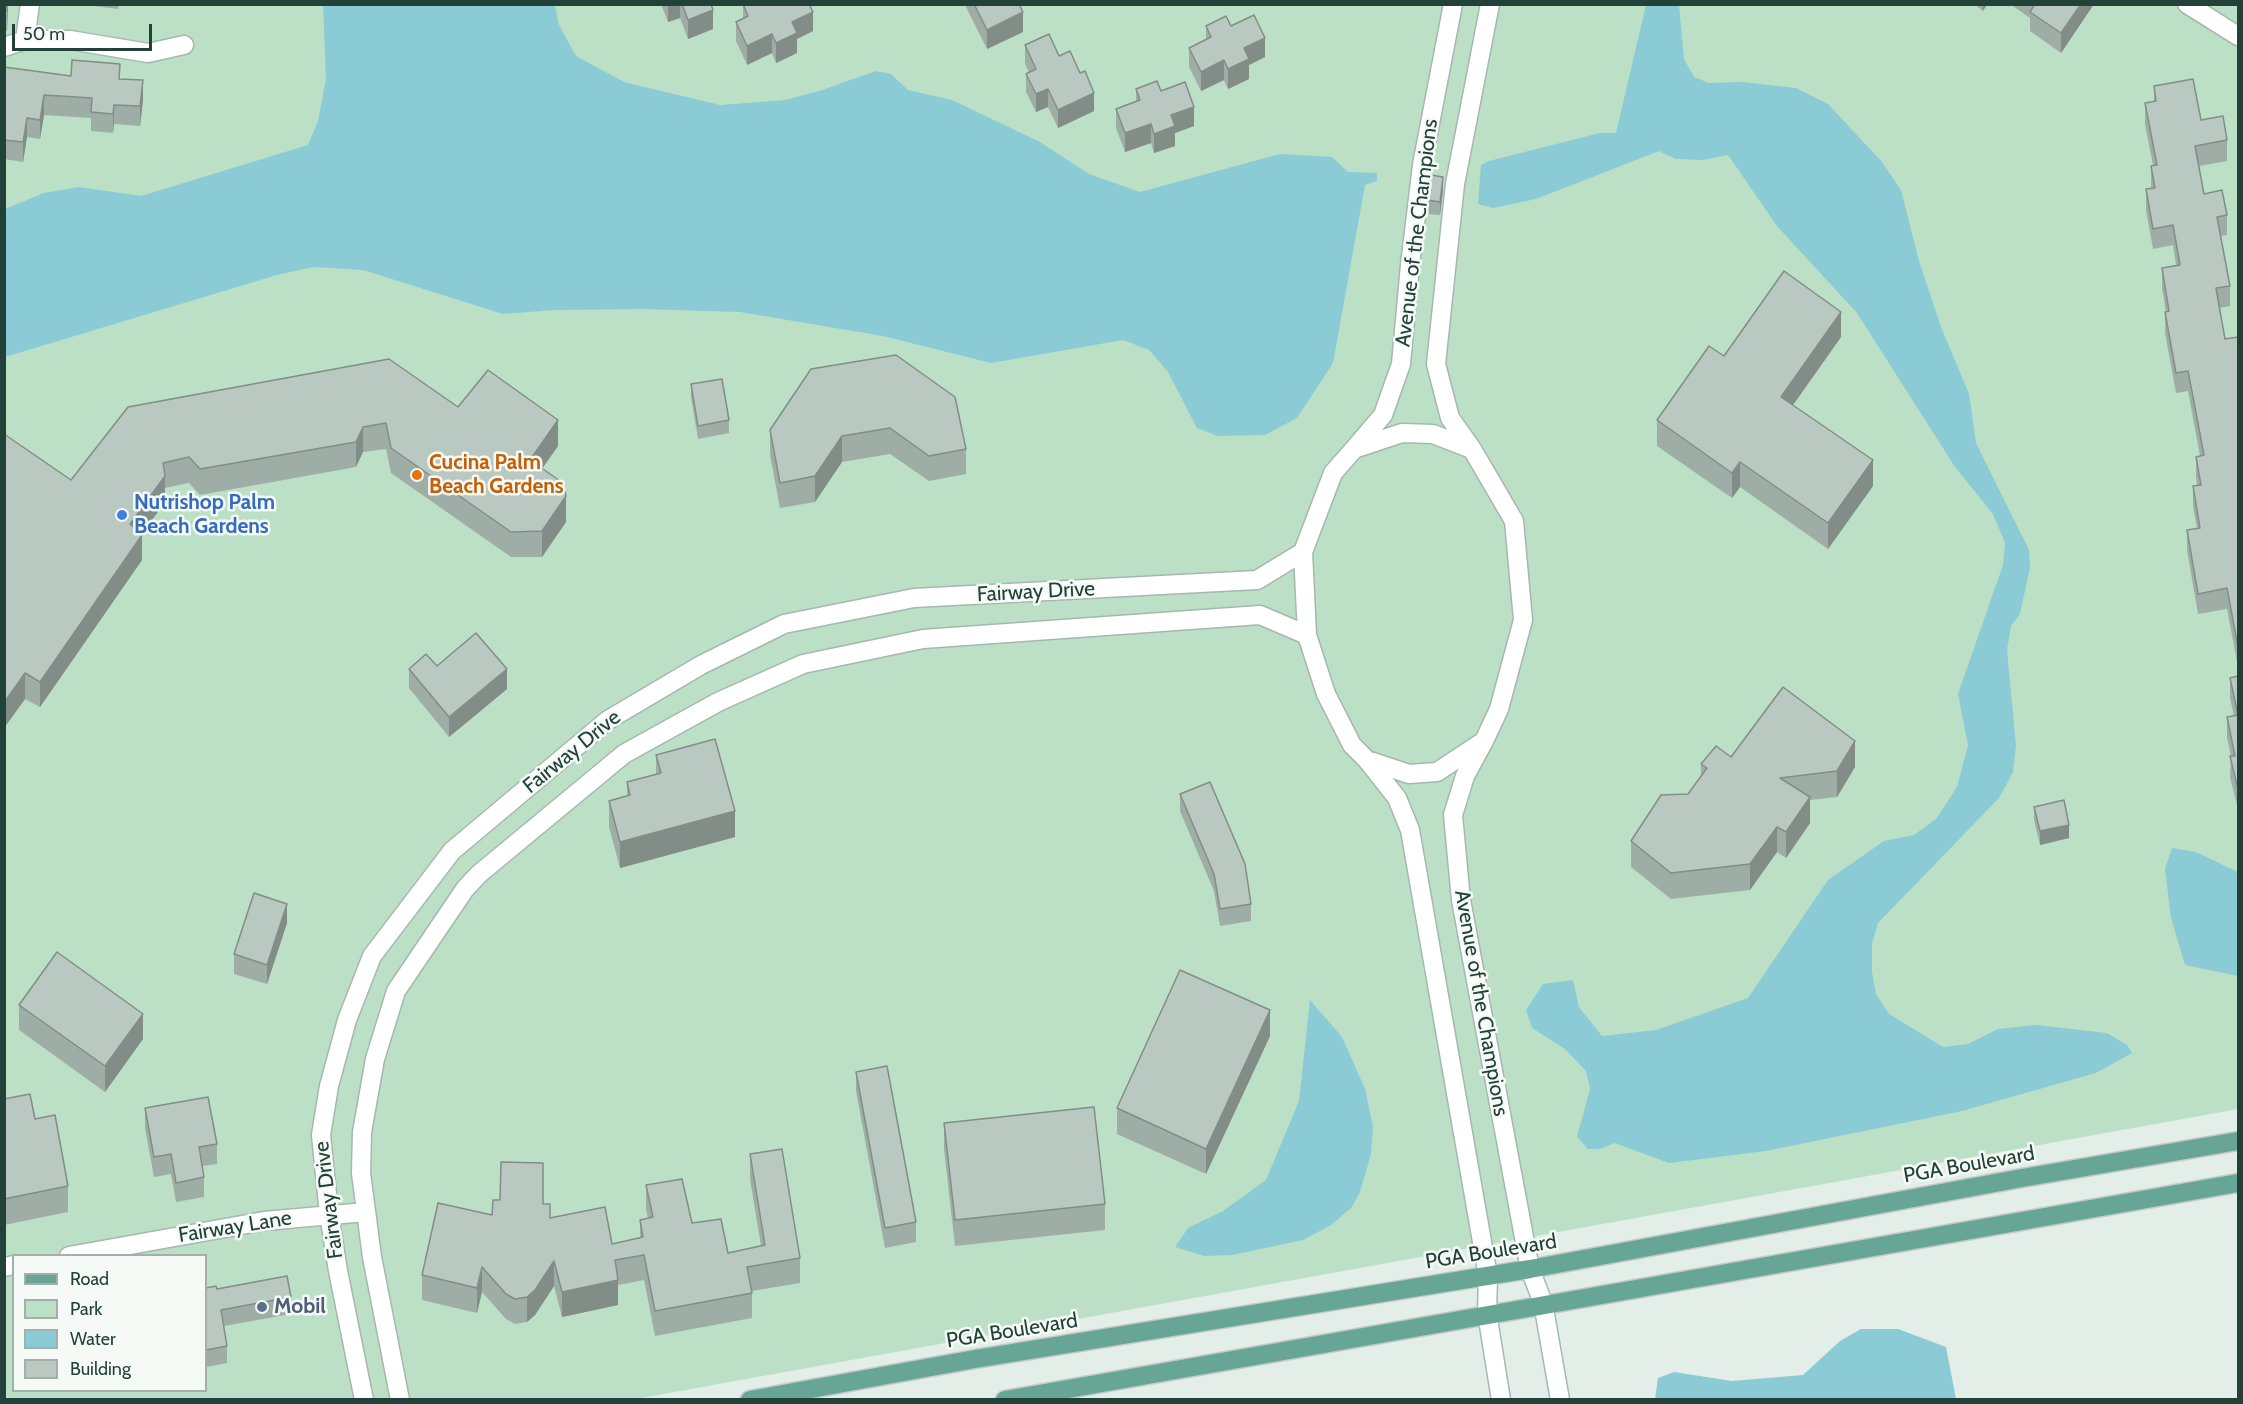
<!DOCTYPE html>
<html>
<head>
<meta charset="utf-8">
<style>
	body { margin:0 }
	#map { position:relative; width:2243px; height:1404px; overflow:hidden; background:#e4eee9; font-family:Cabin,sans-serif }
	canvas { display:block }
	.frame { position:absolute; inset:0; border:6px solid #224138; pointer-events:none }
	.legend { position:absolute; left:12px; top:1254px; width:195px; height:138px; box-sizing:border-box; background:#f5faf7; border:2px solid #a1b0ab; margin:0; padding:8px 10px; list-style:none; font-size:18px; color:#224138 }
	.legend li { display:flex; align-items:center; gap:12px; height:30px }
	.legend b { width:30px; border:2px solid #a1b0ab }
	.scale { position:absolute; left:12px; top:24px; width:140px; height:27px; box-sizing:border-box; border:3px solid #224138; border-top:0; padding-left:8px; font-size:18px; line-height:21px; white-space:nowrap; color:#224138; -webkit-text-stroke:4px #f5faf7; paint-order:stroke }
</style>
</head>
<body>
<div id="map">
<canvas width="2243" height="1404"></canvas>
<div class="frame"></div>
<ul class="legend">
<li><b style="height:8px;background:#67a694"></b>Road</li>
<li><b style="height:16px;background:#bce0c5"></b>Park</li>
<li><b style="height:16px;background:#8acbd5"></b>Water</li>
<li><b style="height:16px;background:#b9c9c2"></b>Building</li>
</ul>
<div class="scale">50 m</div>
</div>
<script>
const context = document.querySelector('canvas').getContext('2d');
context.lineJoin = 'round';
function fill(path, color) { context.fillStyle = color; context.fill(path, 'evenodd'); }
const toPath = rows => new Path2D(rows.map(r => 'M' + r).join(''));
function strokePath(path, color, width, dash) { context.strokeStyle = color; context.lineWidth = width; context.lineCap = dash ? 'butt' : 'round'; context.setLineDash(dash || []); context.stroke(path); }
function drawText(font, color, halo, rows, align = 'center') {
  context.font = font + ' Cabin,sans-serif'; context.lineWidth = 5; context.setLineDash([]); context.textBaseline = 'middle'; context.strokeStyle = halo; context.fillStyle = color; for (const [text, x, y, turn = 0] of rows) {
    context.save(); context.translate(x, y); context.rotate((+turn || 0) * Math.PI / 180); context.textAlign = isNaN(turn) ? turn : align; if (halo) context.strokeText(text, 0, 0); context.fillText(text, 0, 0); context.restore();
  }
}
const green = toPath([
	[5,5,2238,5,2238,1109,636,1399,5,1400],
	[14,1256,206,1256,206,1390,14,1390]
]);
const water = toPath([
	[323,5,555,5,559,25,576,56,624,82,720,105,786,100,822,90,876,71,891,74,908,90,952,100,1040,142,1089,174,1140,192,1280,154,1332,157,1348,172,1377,173,1377,181,1365,185,1333,363,1297,418,1265,435,1218,436,1197,428,1168,372,1149,350,1123,340,991,363,883,336,740,312,643,309,555,310,503,314,363,270,314,267,277,275,5,357,5,209,44,193,79,187,141,196,308,145,318,121,326,79],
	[1646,5,1679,5,1684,59,1694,77,1709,83,1742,82,1796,88,1828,104,1882,162,1901,190,1919,261,1941,327,1969,394,1976,443,2029,550,2030,567,2020,614,2011,626,2007,650,2016,746,2013,772,1999,798,1878,923,1872,944,1872,972,1876,994,1889,1014,1943,1047,1968,1044,1998,1029,2036,1025,2107,1033,2127,1045,2132,1053,2096,1073,1962,1111,1766,1151,1669,1163,1615,1143,1600,1149,1588,1149,1577,1137,1590,1089,1586,1071,1565,1049,1532,1028,1526,1010,1543,984,1573,980,1579,1007,1602,1036,1656,1030,1748,998,1828,880,1884,841,1914,835,1936,819,1957,787,1968,745,1958,694,2003,565,2005,543,1993,514,1955,467,1857,313,1777,226,1728,155,1703,160,1676,159,1659,151,1536,199,1493,208,1478,204,1481,165,1489,161,1600,133,1616,133],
	[2172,848,2196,852,2238,872,2238,976,2185,965,2171,918,2165,869],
	[1310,1000,1342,1037,1365,1089,1373,1127,1371,1154,1360,1192,1352,1207,1331,1225,1303,1240,1232,1255,1204,1256,1175,1247,1188,1228,1223,1211,1266,1180,1299,1101],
	[1861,1329,1898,1329,1946,1347,1956,1399,1655,1399,1658,1378,1674,1372,1732,1381,1803,1375,1840,1341]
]);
const street = toPath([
	[2187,4,2238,36],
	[25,40,30,4],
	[4,47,25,40,70,40,148,53,184,45],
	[1354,449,1383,415,1401,364,1410,265,1422,165,1453,4],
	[1472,449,1450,418,1436,364,1455,184,1490,4],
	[1484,741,1437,772,1409,774,1367,760,1352,745,1326,694,1307,635,1303,552,1333,473,1354,449,1402,433,1433,434,1472,449,1514,521,1523,620,1499,709,1484,741,1465,776,1453,815,1461,900,1530,1269],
	[1367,760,1397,798,1410,830,1488,1276],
	[69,1256,264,1221,366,1212],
	[4,1267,14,1265],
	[364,1400,338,1271,329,1214,321,1135,329,1086,347,1020,372,956,452,851,608,720,701,665,784,624,914,598,1257,580,1303,552],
	[400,1400,372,1257,361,1173,362,1132,375,1059,396,991,465,889,479,874,624,754,718,702,803,664,923,639,1260,615,1307,635]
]);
const secondary = toPath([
	[1530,1269,1543,1303,1560,1400],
	[1488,1276,1487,1313,1501,1400]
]);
const primary = toPath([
	[750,1400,975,1359,1530,1269,2022,1178,2238,1141],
	[1005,1400,2238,1183]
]);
const wall = toPath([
	[4,4,8,4,7,31,4,31],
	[94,4,119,4,118,9,94,6],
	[661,4,711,4,713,29,688,39,680,18,668,22],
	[966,4,1020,4,1019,5,1023,32,987,49,966,7],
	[1974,4,1987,4,1983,11],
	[2010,4,2094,4,2061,53,2030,31,2030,18],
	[743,5,813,31,797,39,797,53,776,63,772,53,747,65,736,41,736,22,743,19],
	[1206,26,1231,26,1265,57,1249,65,1249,79,1228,89,1224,80,1201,91,1189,67,1189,48,1206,39],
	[1025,45,1059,56,1094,111,1058,128,1048,107,1036,112,1026,92,1026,74,1029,73,1025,63],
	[4,67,71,76,120,79,143,100,140,126,114,124,113,133,91,131,91,118,44,115,40,139,27,137,23,162,4,159],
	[2154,86,2227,140,2227,161,2199,166,2204,194,2227,215,2227,235,2221,236,2230,286,2230,306,2219,308,2225,339,2238,337,2238,667,2227,609,2198,614,2187,550,2187,530,2197,528,2193,506,2193,486,2197,485,2196,477,2196,457,2200,456,2188,391,2176,393,2165,333,2165,312,2166,312,2162,288,2162,268,2176,265,2173,245,2153,249,2146,210,2146,189,2151,188,2151,166,2153,165,2145,124,2145,103,2154,102],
	[1136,89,1161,91,1194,126,1175,133,1175,146,1154,153,1151,143,1125,152,1116,128,1116,109,1136,101],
	[1443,190,1440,215,1428,214,1428,200],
	[1841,337,1793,405,1873,486,1828,549,1740,487,1732,498,1657,446,1657,420,1724,356],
	[811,369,966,449,966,474,929,481,890,454,842,462,815,502,780,508,770,455,770,430],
	[691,384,729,420,729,433,698,439,691,397],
	[458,407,558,446,542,468,566,522,542,557,511,557,391,473,386,449,363,452,356,467,200,495,189,483,165,488,165,502,142,534,142,560,40,707,25,699,4,728,4,434,71,480],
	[437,666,507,689,449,737,409,688,409,669],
	[2238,676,2238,805,2237,805,2230,777,2231,756,2227,738,2227,717,2234,716,2230,698,2230,678],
	[656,755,735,837,620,868,609,827,609,801,627,796,627,782,656,774],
	[1731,757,1855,767,1837,797,1810,800,1810,823,1786,858,1777,852,1750,890,1671,899,1631,867,1631,841,1688,794,1701,776,1701,764],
	[1180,794,1251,904,1251,921,1220,926,1214,891,1180,811],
	[2034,807,2069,838,2040,845,2034,820],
	[287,923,267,984,234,974,234,954],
	[19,1005,143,1039,105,1092,19,1030],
	[1270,1036,1206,1174,1117,1134,1117,1108],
	[856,1072,916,1222,916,1242,885,1248,856,1091],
	[4,1099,35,1119,68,1186,68,1212,4,1225],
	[145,1108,217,1144,217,1164,202,1166,204,1177,204,1197,176,1202,171,1174,154,1177,145,1128],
	[944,1123,1105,1204,1105,1230,955,1246,944,1149],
	[750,1154,800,1258,800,1283,752,1291,752,1318,655,1336,644,1280,618,1285,618,1305,562,1317,554,1286,535,1315,527,1322,515,1324,506,1319,482,1292,477,1313,422,1300,422,1275,492,1215,543,1204,550,1218,612,1244,640,1238,640,1220,648,1218,646,1210,646,1185,728,1253,761,1246,750,1179],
	[206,1288,217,1289,291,1297,291,1314,224,1326,227,1346,227,1363,206,1367]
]);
const shadedWall = toPath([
	[7,4,8,4,7,31],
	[668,4,680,4,680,18,668,22],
	[1983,4,1987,4,1983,11],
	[2081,4,2094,4,2061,53,2061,33],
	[713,10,713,29,688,39,688,20],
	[813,12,813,31,797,39,797,53,776,63,776,43,792,22],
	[1023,12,1023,32,987,49,987,30],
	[772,34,772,53,747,65,747,46],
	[1265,38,1265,57,1249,65,1249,79,1228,89,1228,69,1244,48],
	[1224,60,1224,80,1201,91,1201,72],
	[143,80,143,100,140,126,140,106],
	[1048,89,1048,107,1036,112,1036,94],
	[1094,93,1094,111,1058,128,1058,110],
	[44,95,44,115,40,139,40,120],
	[114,105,114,124,113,133,113,114],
	[1194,107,1194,126,1175,133,1175,146,1154,153,1154,134,1171,115],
	[27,118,27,137,23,162,23,142],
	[1151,124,1151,143,1125,152,1125,133],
	[1443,177,1443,190,1440,215,1440,202],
	[1841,312,1841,337,1781,422,1781,397],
	[558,420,558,446,530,486,530,460],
	[363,427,363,452,356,467,356,442],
	[842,436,842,462,815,502,815,476],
	[1873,460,1873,486,1828,549,1828,523],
	[1740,462,1740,487,1732,498,1732,473],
	[165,476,165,502,130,550,130,524],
	[566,496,566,522,542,557,542,531],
	[142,535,142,560,40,707,40,682],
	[507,669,507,689,449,737,449,717],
	[25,673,25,699,4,728,4,703],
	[1855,741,1855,767,1837,797,1837,771],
	[2237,785,2238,785,2238,805,2237,805],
	[1810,797,1810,823,1786,858,1786,832],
	[735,811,735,837,620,868,620,842],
	[2069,825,2069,838,2040,845,2040,831],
	[1777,827,1777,852,1750,890,1750,864],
	[287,904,287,923,267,984,267,965],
	[1270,1010,1270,1036,1206,1174,1206,1149],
	[143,1014,143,1039,105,1092,105,1066],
	[554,1261,554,1286,535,1315,527,1322,527,1297],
	[482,1267,482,1292,477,1313,477,1288],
	[618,1280,618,1305,562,1317,562,1292]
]);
const building = toPath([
	[4,4,7,4,7,11,4,11,4,4],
	[682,4,711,4,713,10,688,20,682,4],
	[743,4,809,4,813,12,792,22,797,33,776,43,772,34,747,46,736,22,748,16,743,4],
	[974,4,1019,4,1023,12,987,30,974,4],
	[2035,4,2081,4,2061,33,2030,12,2035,4],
	[1254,15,1265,38,1244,48,1249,59,1228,69,1224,60,1201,72,1189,48,1211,37,1206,26,1226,16,1231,26,1254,15],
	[1049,34,1059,56,1070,51,1080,73,1085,71,1094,93,1058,110,1048,89,1036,94,1026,74,1036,69,1025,45,1049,34],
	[72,60,120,64,119,79,143,80,140,106,114,105,113,114,91,112,92,98,44,95,40,120,27,118,23,142,4,140,4,67,71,76,72,60],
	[2193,79,2201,120,2223,116,2227,140,2195,146,2204,194,2222,190,2227,215,2217,217,2230,286,2216,288,2225,339,2238,337,2238,647,2227,588,2198,594,2187,530,2200,528,2193,486,2201,485,2196,457,2204,455,2188,371,2176,373,2165,312,2169,311,2162,268,2180,265,2173,225,2153,229,2146,189,2155,188,2151,166,2157,165,2145,103,2156,101,2154,86,2193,79],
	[1157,81,1161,91,1185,82,1194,107,1171,115,1175,126,1154,134,1151,124,1125,133,1116,109,1140,100,1136,89,1157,81],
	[1431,175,1443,177,1440,202,1428,200,1431,175],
	[1784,271,1841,312,1781,397,1873,460,1828,523,1740,462,1732,473,1657,420,1709,346,1724,356,1784,271],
	[896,355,955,397,966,449,929,456,890,428,842,436,815,476,780,483,770,430,811,369,896,355],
	[389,359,458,407,488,370,558,420,530,460,563,483,566,496,542,531,511,532,391,448,386,423,363,427,356,442,200,469,189,457,163,463,165,476,130,524,142,535,40,682,25,673,4,703,4,434,71,480,128,407,389,359],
	[722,379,729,420,698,426,691,384,722,379],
	[476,633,507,669,449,717,409,669,426,654,437,666,476,633],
	[2238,676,2238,785,2237,785,2230,756,2235,756,2227,717,2238,715,2230,678,2238,676],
	[1783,687,1855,741,1837,771,1780,778,1810,797,1786,832,1777,827,1750,864,1671,873,1631,841,1661,795,1688,794,1707,768,1701,764,1716,746,1731,757,1783,687],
	[715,739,735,811,620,842,609,801,630,795,627,782,661,773,656,755,715,739],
	[1210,782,1245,864,1251,904,1220,909,1214,874,1180,794,1210,782],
	[2064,800,2069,825,2040,831,2034,807,2064,800],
	[254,893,287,904,267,965,234,954,254,893],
	[57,952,143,1014,105,1066,19,1005,57,952],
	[1180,970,1270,1010,1206,1149,1117,1108,1180,970],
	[887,1066,916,1222,885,1228,856,1072,887,1066],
	[30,1094,35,1119,55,1115,68,1186,4,1199,4,1099,30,1094],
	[208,1097,217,1144,199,1147,204,1177,176,1183,171,1154,154,1157,145,1108,208,1097],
	[1094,1107,1105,1204,955,1220,944,1123,1094,1107],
	[782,1149,800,1258,747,1267,752,1293,655,1311,644,1255,615,1260,618,1280,562,1292,554,1261,535,1290,527,1297,515,1299,506,1294,482,1267,477,1288,422,1275,438,1203,492,1215,493,1200,500,1200,501,1162,543,1163,543,1204,550,1204,550,1218,605,1207,612,1244,643,1237,640,1220,653,1217,646,1185,682,1179,692,1223,721,1219,728,1253,765,1245,750,1154,782,1149],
	[287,1276,291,1297,221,1310,227,1346,206,1350,206,1288,216,1286,217,1289,287,1276]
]);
const markers = [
	[417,475,6,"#e8710a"],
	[122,515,6,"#3f7fe0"],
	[262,1307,6,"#5c6f8a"]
];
const streetNames = [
	["Avenue of the Champions",1417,233,-83],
	["Fairway Drive",1036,592,-3],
	["Fairway Drive",572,752,-39],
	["Avenue of the Champions",1481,1003,80],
	["PGA Boulevard",1969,1165,-10],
	["Fairway Drive",329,1200,-97],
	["Fairway Lane",235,1227,-9],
	["PGA Boulevard",1491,1252,-9],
	["PGA Boulevard",1012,1331,-9]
];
const foodNames = [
	["Cucina Palm",429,463],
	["Beach Gardens",429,487]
];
const shopNames = [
	["Nutrishop Palm",134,503],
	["Beach Gardens",134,527]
];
const serviceNames = [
	["Mobil",274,1307]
];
fill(green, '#bce0c5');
fill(water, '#8acbd5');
strokePath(street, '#a6b7b0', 21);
strokePath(secondary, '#a2bab1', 21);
strokePath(primary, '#c1cac7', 21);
strokePath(street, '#fff', 18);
strokePath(secondary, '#fff', 18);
strokePath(primary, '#67a694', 18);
fill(wall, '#9fada7');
fill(shadedWall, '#828d88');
fill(building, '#b9c9c2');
strokePath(building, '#828d88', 1.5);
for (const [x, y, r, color] of markers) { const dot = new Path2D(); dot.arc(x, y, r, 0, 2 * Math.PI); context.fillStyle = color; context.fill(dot); strokePath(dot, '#f5faf7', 2); }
drawText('21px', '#224138', '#f5faf7', streetNames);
drawText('bold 21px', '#c56008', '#f5faf7', foodNames, 'left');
drawText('bold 21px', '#366cbe', '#f5faf7', shopNames, 'left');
drawText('bold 21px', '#4e5e75', '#f5faf7', serviceNames, 'left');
</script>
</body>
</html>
